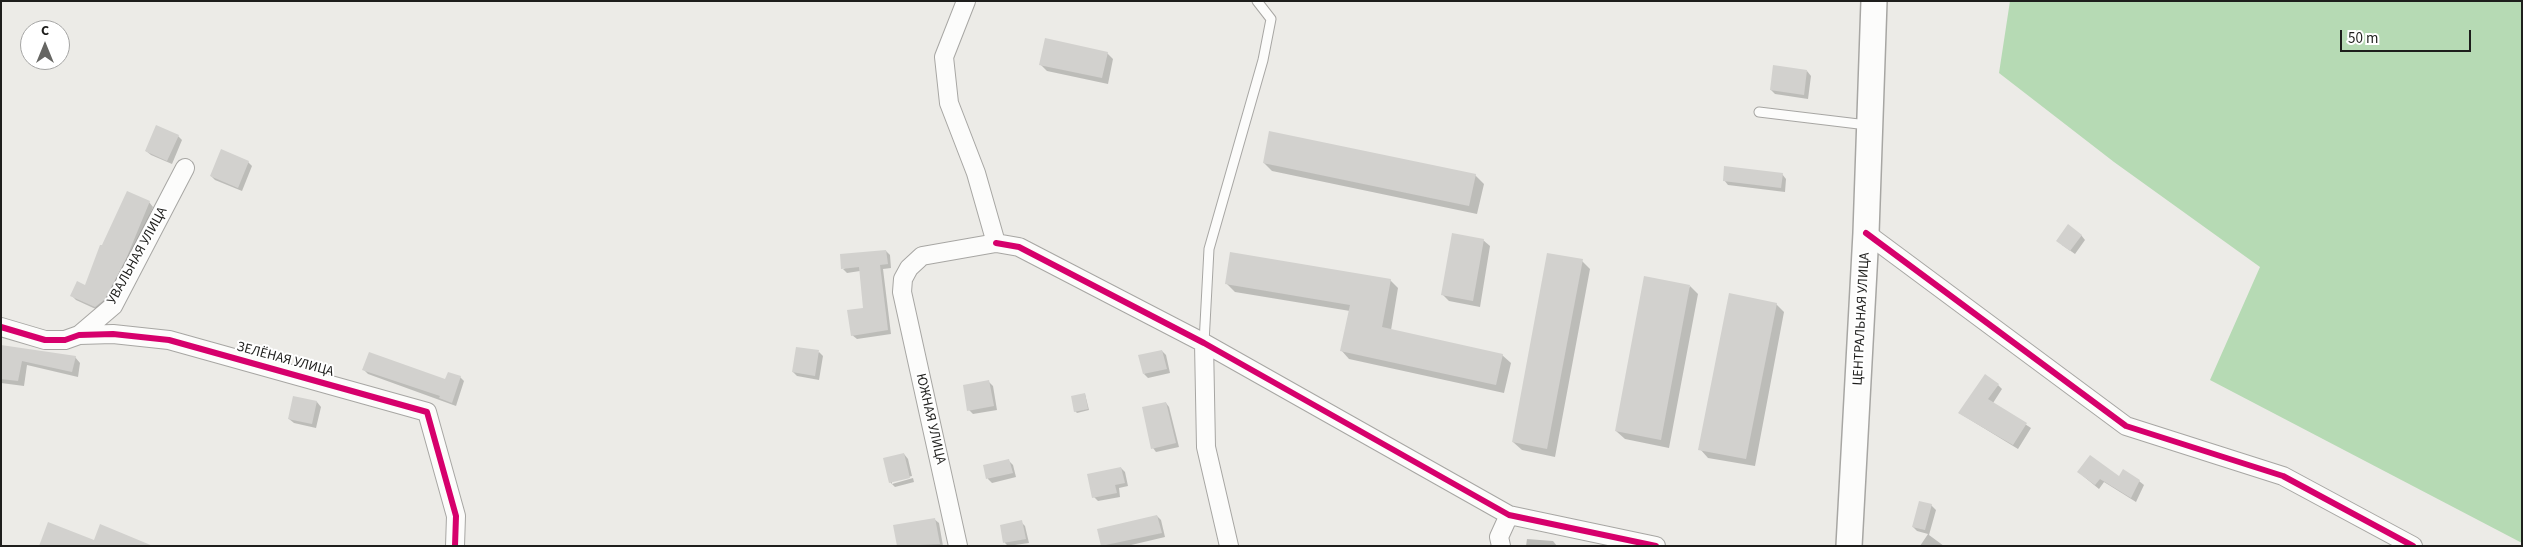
<!DOCTYPE html>
<html>
<head>
<meta charset="utf-8">
<style>
	body { margin:0 }
	#map { position:relative; width:2523px; height:547px; overflow:hidden; background:#ecebe7; font-family:"Source Sans 3",sans-serif }
	canvas { display:block }
	.frame { position:absolute; inset:0; border:2px solid #1e1e1c; pointer-events:none }
	.north { position:absolute; left:20px; top:20px; width:50px; height:50px; box-sizing:border-box; background:#fff; border:1px solid #a5a5a4; border-radius:50%; rotate:0deg; font-size:14px; font-weight:700; line-height:20px; text-align:center; color:#1e1e1c }
	.north::after { content:''; display:block; margin:auto; width:18px; height:22px; background:#666663; clip-path:polygon(50% 0,100% 100%,50% 72%,0 100%) }
	.scale { position:absolute; left:2340px; top:30px; width:131px; height:22px; box-sizing:border-box; border:2px solid #1e1e1c; border-top:0; padding-left:6px; font-size:15px; line-height:18px; white-space:nowrap; color:#1e1e1c; -webkit-text-stroke:4px #fff; paint-order:stroke }
</style>
</head>
<body>
<div id="map">
<canvas width="2523" height="547"></canvas>
<div class="frame"></div>
<div class="north">С</div>
<div class="scale">50 m</div>
</div>
<script>
const context = document.querySelector('canvas').getContext('2d');
context.lineJoin = 'round';
function fill(path, color) { context.fillStyle = color; context.fill(path, 'evenodd'); }
const toPath = rows => new Path2D(rows.map(r => 'M' + r).join(''));
function strokePath(path, color, width, dash) { context.strokeStyle = color; context.lineWidth = width; context.lineCap = dash ? 'butt' : 'round'; context.setLineDash(dash || []); context.stroke(path); }
function drawText(font, color, halo, rows, align = 'center') {
  context.font = font + ' "Source Sans 3",sans-serif'; context.lineWidth = 4; context.setLineDash([]); context.textBaseline = 'middle'; context.strokeStyle = halo; context.fillStyle = color; for (const [text, x, y, turn = 0] of rows) {
    context.save(); context.translate(x, y); context.rotate((+turn || 0) * Math.PI / 180); context.textAlign = isNaN(turn) ? turn : align; if (halo) context.strokeText(text, 0, 0); context.fillText(text, 0, 0); context.restore();
  }
}
const green = toPath([
	[2010,1,2522,1,2522,543,2210,380,2260,267,2114,162,1999,73]
]);
const shadow = toPath([
	[1107,53,1113,59,1108,84,1047,71,1040,64],
	[1807,71,1811,76,1808,99,1775,94,1771,90],
	[178,136,182,140,172,164,151,155,146,151],
	[248,162,252,166,242,191,215,180,211,176],
	[1264,163,1475,175,1484,184,1477,214,1272,171],
	[1782,174,1786,179,1785,192,1728,185,1724,180],
	[149,202,153,207,130,263,100,311,76,300,72,296,86,287,103,247],
	[2081,235,2085,240,2075,254,2062,245],
	[1483,240,1490,246,1480,307,1449,301,1443,295],
	[886,251,890,255,891,268,883,269,891,334,857,339,852,335,864,309,860,271,847,273,843,269],
	[1582,261,1590,269,1555,457,1522,450,1513,442],
	[1390,280,1398,288,1391,330,1502,355,1511,363,1504,393,1349,359,1341,350,1350,311,1235,292,1226,283],
	[1690,286,1698,294,1669,448,1625,439,1616,431],
	[1776,304,1784,312,1755,466,1708,458,1700,449],
	[1,346,75,357,80,363,78,377,27,365,24,386,1,383],
	[1162,351,1166,355,1170,373,1148,378,1144,374],
	[819,352,823,356,819,380,797,376,793,372],
	[364,370,446,381,460,377,464,381,456,406,368,374],
	[988,381,993,386,997,410,973,414,969,410],
	[1998,385,2002,389,1993,403,2031,428,2018,449,1959,413],
	[1085,394,1089,410,1077,413,1075,411],
	[294,397,317,402,321,407,316,428,294,423,289,419],
	[1166,403,1169,407,1179,447,1156,452,1153,448],
	[904,454,908,459,912,476,892,481,892,484,890,482],
	[1009,461,1013,465,1016,477,992,483,988,479,985,466],
	[1121,468,1125,472,1128,486,1119,488,1120,497,1098,501,1094,497],
	[2083,476,2139,481,2144,485,2136,502,2104,482,2099,489],
	[913,478,914,482,895,487,892,484],
	[1931,505,1936,510,1929,535,1944,546,1920,546,1928,534,1917,531,1913,527],
	[1157,516,1161,520,1165,537,1127,546,1101,546],
	[934,519,939,523,943,546,898,546],
	[1021,522,1025,526,1029,543,1008,546,1005,543,1001,526],
	[1527,539,1553,541,1557,546,1526,546]
]);
const building = toPath([
	[1045,38,1108,52,1102,78,1039,65],
	[1773,65,1807,70,1804,95,1770,90],
	[156,125,179,135,167,161,145,151],
	[1269,131,1476,174,1469,206,1263,163],
	[221,149,249,161,238,188,210,176],
	[1724,166,1783,173,1781,188,1723,181],
	[127,191,150,201,126,259,105,299,95,307,70,296,77,281,85,285,100,245,102,245],
	[2068,224,2082,235,2070,251,2056,241],
	[1452,233,1484,239,1473,301,1441,295],
	[886,250,888,264,880,265,888,330,851,336,847,310,863,308,859,267,841,269,840,254],
	[1230,252,1391,279,1382,327,1503,354,1496,385,1340,351,1350,305,1225,284],
	[1547,253,1583,259,1547,449,1512,442],
	[1644,276,1690,285,1661,440,1615,431],
	[1729,293,1777,303,1746,459,1698,450],
	[1,345,76,356,72,372,22,361,18,381,1,379],
	[796,347,819,350,815,376,792,372],
	[1162,350,1167,369,1143,374,1138,355],
	[369,352,445,379,448,372,461,376,452,403,439,398,440,396,362,370],
	[1985,374,1999,384,1988,399,2027,423,2013,445,1958,413],
	[989,380,994,406,967,411,963,385],
	[1085,393,1088,409,1074,412,1071,396],
	[293,396,317,401,312,424,288,419],
	[1166,402,1176,443,1151,449,1142,407],
	[904,453,910,478,889,483,883,458],
	[2090,455,2119,476,2123,469,2140,480,2131,498,2100,479,2095,485,2077,472],
	[1009,459,1013,473,986,479,983,465],
	[1121,467,1125,483,1115,485,1117,493,1092,498,1087,474],
	[1919,501,1932,504,1925,530,1912,527],
	[1157,515,1162,533,1101,546,1097,529],
	[935,518,940,544,897,546,893,525],
	[1022,520,1026,539,1003,543,1000,525],
	[48,522,94,540,100,524,153,546,39,546]
]);
const lane = toPath([
	[1759,112,1867,125],
	[1204,343,1209,249,1263,60,1271,19,1257,1]
]);
const street = toPath([
	[1866,233,2126,426,2283,476,2413,546],
	[996,243,1019,247,1204,343,1509,515,1656,546],
	[1,327,45,340,65,340,79,335,113,334,169,340,427,412,456,516,455,546],
	[79,335,113,306,185,168],
	[1204,343,1206,447,1229,546],
	[958,546,902,292,903,279,909,268,922,256,996,243,976,173,949,103,944,57,966,1],
	[1501,546,1499,537,1509,515]
]);
const secondary = toPath([
	[1849,546,1866,233,1874,1]
]);
const cycleway = toPath([
	[1866,233,2126,426,2283,476,2413,546],
	[996,243,1019,247,1204,343,1509,515,1656,546],
	[1,327,45,340,65,340,79,335,113,334,169,340,427,412,456,516,455,546]
]);
const streetNames = [
	["УВАЛЬНАЯ УЛИЦА",138,256,-61],
	["ЦЕНТРАЛЬНАЯ УЛИЦА",1862,319,-87],
	["ЗЕЛЁНАЯ УЛИЦА",285,360,15],
	["ЮЖНАЯ УЛИЦА",930,419,77]
];
fill(green, '#b6dab4');
fill(shadow, '#0003');
fill(building, '#d2d1ce');
strokePath(lane, '#a7a6a3', 11);
strokePath(street, '#a7a6a3', 20);
strokePath(secondary, '#a7a6a3', 28);
strokePath(lane, '#fcfcfb', 9);
strokePath(street, '#fcfcfb', 18);
strokePath(secondary, '#fcfcfb', 25);
strokePath(cycleway, '#d6006c', 6);
drawText('14px', '#1e1e1c', '#fff', streetNames);
</script>
</body>
</html>
